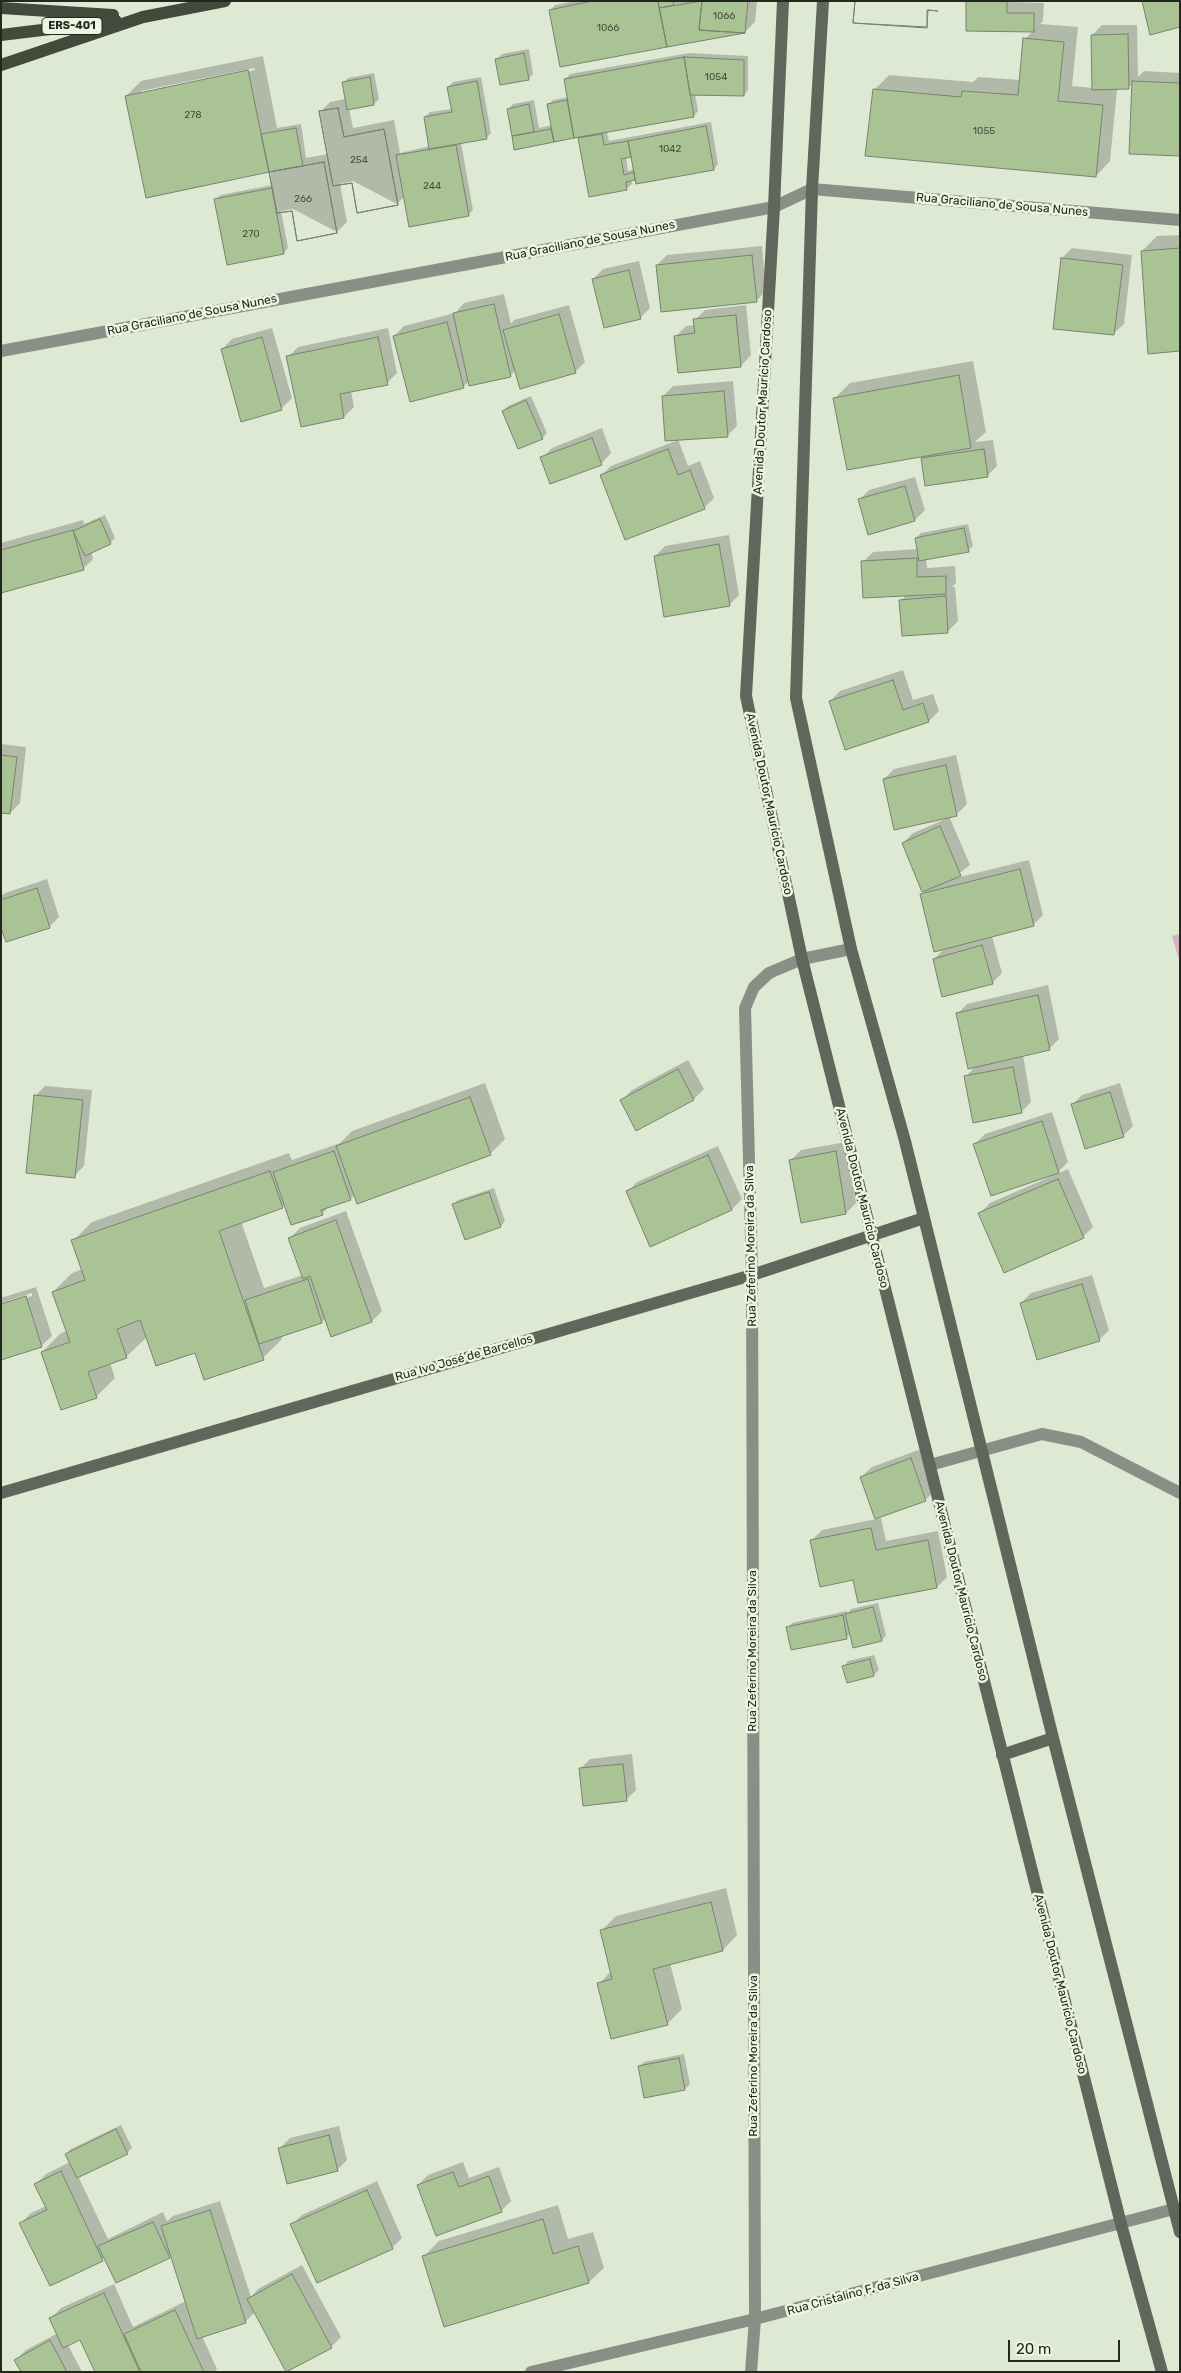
<!DOCTYPE html>
<html>
<head>
<meta charset="utf-8">
<style>
	body { margin:0 }
	#map { position:relative; width:1181px; height:2373px; overflow:hidden; background:#dee9d4; font-family:Rubik,sans-serif }
	canvas { display:block }
	.frame { position:absolute; inset:0; border:2px solid #23271f; pointer-events:none }
	.scale { position:absolute; left:1008px; top:2340px; width:112px; height:22px; box-sizing:border-box; border:2px solid #23271f; border-top:0; padding-left:6px; font-size:15px; line-height:18px; white-space:nowrap; color:#23271f; -webkit-text-stroke:4px #ebf6e2; paint-order:stroke }
</style>
</head>
<body>
<div id="map">
<canvas width="1181" height="2373"></canvas>
<div class="frame"></div>
<div class="scale">20 m</div>
</div>
<script>
const context = document.querySelector('canvas').getContext('2d');
context.lineJoin = 'round';
function fill(path, color) { context.fillStyle = color; context.fill(path, 'evenodd'); }
const toPath = rows => new Path2D(rows.map(r => 'M' + r).join(''));
function strokePath(path, color, width, dash) { context.strokeStyle = color; context.lineWidth = width; context.lineCap = dash ? 'butt' : 'round'; context.setLineDash(dash || []); context.stroke(path); }
function drawText(font, color, halo, rows, align = 'center') {
  context.font = font + ' Rubik,sans-serif'; context.lineWidth = 5; context.setLineDash([]); context.textBaseline = 'middle'; context.strokeStyle = halo; context.fillStyle = color; for (const [text, x, y, turn = 0] of rows) {
    context.save(); context.translate(x, y); context.rotate((+turn || 0) * Math.PI / 180); context.textAlign = isNaN(turn) ? turn : align; if (halo) context.strokeText(text, 0, 0); context.fillText(text, 0, 0); context.restore();
  }
}
const green = toPath([
	[1180,934,1180,963,1172,936]
]);
const shadow = toPath([
	[575,1,757,1,755,22,745,32,550,10,555,5],
	[968,1,1044,3,1043,21,1040,24,1078,27,1072,86,1093,88,1092,35,1102,25,1137,25,1138,77,1144,71,1180,73,1180,155,1134,82,1128,88,1112,89,1117,90,1110,161,1096,176,874,90,889,75,973,82,978,77,1021,80,1025,39,1033,31],
	[529,49,533,74,528,79,497,59,502,54],
	[689,53,748,56,748,90,744,95,695,94,698,111,694,116,607,132,609,141,711,122,718,164,714,169,631,180,632,184,627,188,590,195,579,136,515,149,508,109,513,104,534,100,539,128,552,125,548,105,553,100,568,97,565,79,570,74],
	[632,155,635,169,628,171,626,156],
	[263,56,277,128,301,124,306,158,328,154,320,112,330,102,346,99,343,83,348,78,374,73,379,99,374,104,349,108,353,128,394,120,400,153,430,146,425,117,430,112,452,109,448,87,453,82,481,77,491,133,486,138,461,143,473,210,468,215,405,196,397,204,353,181,340,184,347,222,337,232,293,209,281,211,288,248,284,253,216,199,221,195,272,185,270,171,126,96,141,81],
	[254,68,255,70,141,93,141,91],
	[1180,235,1180,350,1142,251,1157,236],
	[762,246,766,291,756,301,657,265,667,255],
	[1072,248,1132,255,1124,324,1113,334,1062,258],
	[639,261,650,308,640,318,593,279,603,269],
	[504,294,511,324,514,320,569,305,585,362,575,372,515,371,510,376,469,381,463,387,394,336,404,326,455,313,464,303],
	[746,305,751,355,741,366,679,372,676,336,686,326,695,325,695,320,705,310],
	[272,328,292,398,282,408,222,349,232,339],
	[388,328,397,373,387,383,351,391,354,407,344,417,288,357,298,347],
	[973,361,986,432,975,442,993,440,997,466,987,476,922,459,926,455,835,398,850,383],
	[733,381,737,426,727,436,678,439,688,466,700,461,714,498,704,508,601,476,611,466,678,440,663,396,673,386],
	[531,396,547,433,542,438,503,411,508,406],
	[602,428,611,453,601,464,542,458,552,448],
	[915,477,925,510,915,520,859,500,869,490],
	[105,515,115,538,110,543,91,551,93,559,83,569,1,588,1,543,83,520,84,524],
	[968,524,973,546,968,550,926,558,927,568,955,566,956,583,952,587,955,587,958,621,948,631,901,601,906,595,863,562,873,552,918,549,916,538,921,533],
	[729,535,739,595,729,605,655,556,665,546],
	[903,670,913,700,933,694,939,711,929,721,830,701,840,691],
	[1,744,26,747,20,803,10,813,1,812],
	[956,755,967,804,957,814,949,816,970,865,952,879,1029,860,1043,915,1033,925,992,936,1002,973,992,983,934,959,946,947,921,895,927,889,903,843,913,833,948,818,884,779,894,769],
	[47,879,59,917,49,927,1,924,1,896,5,893],
	[1048,985,1059,1039,1049,1049,1023,1055,1031,1102,1021,1112,965,1077,976,1066,957,1014,967,1004],
	[688,1060,704,1089,694,1099,637,1129,622,1100,632,1090],
	[485,1083,505,1139,490,1154,355,1194,350,1199,329,1206,322,1214,285,1205,241,1221,264,1288,303,1275,290,1238,300,1228,346,1211,382,1311,372,1321,326,1318,322,1322,281,1335,282,1339,263,1358,196,1351,147,1337,126,1357,110,1363,115,1378,96,1397,42,1352,61,1333,67,1331,53,1292,72,1273,83,1269,73,1241,92,1222,289,1153,292,1160,340,1143,352,1131],
	[1120,1083,1133,1126,1123,1136,1072,1105,1082,1095],
	[45,1086,92,1090,84,1166,74,1176,35,1096],
	[1052,1112,1068,1162,1056,1174,1068,1169,1093,1227,1083,1237,980,1213,990,1203,1052,1176,975,1144,985,1134],
	[846,1142,856,1203,846,1213,791,1160,801,1150],
	[718,1146,742,1199,732,1209,627,1192,637,1182],
	[494,1188,505,1221,501,1226,454,1204,458,1200],
	[1092,1275,1109,1330,1099,1340,1021,1303,1031,1293],
	[36,1287,52,1336,41,1346,1,1306,32,1296,32,1293,1,1303,1,1298],
	[921,1449,936,1490,925,1500,861,1477,872,1467],
	[881,1518,886,1541,938,1531,947,1577,937,1587,858,1602,854,1579,812,1540,822,1530],
	[878,1603,886,1635,882,1640,851,1633,847,1637,792,1649,787,1628,792,1623,847,1611,848,1613,851,1609],
	[874,1655,879,1670,874,1675,848,1681,844,1666,848,1661],
	[632,1754,636,1790,626,1800,580,1769,590,1759],
	[726,1888,737,1935,723,1950,670,1963,682,2009,667,2024,599,1984,611,1971,601,1931,616,1916],
	[684,2054,690,2084,685,2089,640,2066,644,2062],
	[121,2125,132,2148,127,2153,78,2176,108,2239,163,2212,167,2221,173,2216,220,2201,251,2297,258,2289,302,2265,341,2337,331,2347,255,2312,245,2322,202,2336,217,2369,214,2372,96,2372,81,2339,68,2345,82,2372,22,2372,16,2360,26,2350,58,2333,51,2318,61,2308,114,2284,133,2327,186,2301,171,2254,116,2281,105,2257,50,2284,21,2223,31,2213,46,2206,36,2184,46,2174,70,2162,66,2154,71,2149],
	[339,2126,347,2160,337,2170,280,2148,290,2138],
	[463,2162,469,2178,499,2167,511,2201,501,2211,418,2185,428,2175],
	[377,2181,402,2238,392,2248,292,2225,302,2215],
	[558,2205,568,2239,593,2232,604,2268,589,2282,424,2256,439,2241]
]);
const building = toPath([
	[592,1,658,1,667,47,560,67,549,10,592,1],
	[658,1,673,1,674,5,659,8,658,1],
	[702,1,748,1,745,33,699,30,702,1],
	[702,1,699,30,745,33,667,47,659,8,702,1],
	[855,1,853,23,927,27,927,10,938,11,928,10,927,28,853,23,855,1],
	[966,1,1007,1,1007,13,1034,13,1034,32,966,31,966,1],
	[1142,1,1180,1,1180,27,1150,35,1142,1],
	[1128,34,1129,89,1092,90,1091,35,1128,34],
	[1023,38,1064,42,1058,101,1103,105,1096,177,865,156,873,89,961,97,962,91,1018,95,1023,38],
	[524,53,529,80,500,85,495,59,524,53],
	[684,57,694,117,574,138,564,79,684,57],
	[684,57,744,60,744,96,690,95,684,57],
	[248,70,269,172,146,198,125,96,248,70],
	[370,77,374,105,347,110,342,82,370,77],
	[477,81,487,139,429,149,424,117,452,112,447,87,477,81],
	[1132,81,1180,83,1180,156,1129,154,1132,81],
	[567,100,574,138,554,142,547,104,567,100],
	[529,104,534,132,512,136,507,109,529,104],
	[338,108,344,137,384,129,398,205,357,213,352,183,333,186,319,111,338,108],
	[338,108,344,137,384,129,398,205,357,213,352,183,333,186,319,111,338,108],
	[706,126,714,170,636,184,628,141,706,126],
	[296,128,303,166,269,172,261,134,296,128],
	[551,129,554,142,514,150,512,136,551,129],
	[602,134,604,145,628,141,631,157,621,159,624,175,634,172,635,180,626,182,627,190,589,197,578,138,602,134],
	[456,145,469,216,409,227,396,155,456,145],
	[324,162,337,233,297,241,292,211,277,213,269,172,324,162],
	[324,162,337,233,297,241,292,211,277,213,269,172,324,162],
	[272,188,284,254,227,265,214,199,272,188],
	[1180,248,1180,351,1148,354,1141,251,1180,248],
	[752,255,757,302,661,312,656,265,752,255],
	[1061,258,1123,265,1114,335,1053,329,1061,258],
	[629,270,641,319,604,328,592,279,629,270],
	[494,304,511,377,469,386,453,313,494,304],
	[559,314,576,373,520,389,503,330,559,314],
	[736,315,741,367,678,373,674,336,695,333,693,319,736,315],
	[447,322,464,388,410,402,393,336,447,322],
	[262,337,282,410,241,422,221,349,262,337],
	[378,337,388,385,340,394,344,418,301,427,286,356,378,337],
	[959,375,971,448,847,470,833,398,959,375],
	[724,391,728,437,665,441,662,396,724,391],
	[526,400,543,439,518,449,502,411,526,400],
	[592,438,602,465,550,484,540,457,592,438],
	[668,449,678,475,690,470,705,509,625,540,600,475,668,449],
	[984,449,988,477,925,486,921,458,984,449],
	[905,486,915,521,868,535,858,499,905,486],
	[100,519,111,544,85,556,73,531,100,519],
	[964,528,969,552,919,561,915,538,964,528],
	[73,530,84,570,1,593,1,550,73,530],
	[719,544,730,606,664,617,654,556,719,544],
	[917,558,917,577,946,576,946,594,863,598,861,561,917,558],
	[946,596,948,633,902,636,899,600,946,596],
	[893,680,903,710,923,703,929,722,845,750,829,701,893,680],
	[1,755,17,757,10,814,1,813,1,755],
	[946,765,957,816,894,830,883,779,946,765],
	[940,826,961,876,922,892,902,843,940,826],
	[1020,869,1034,926,934,952,920,894,1020,869],
	[37,888,50,928,6,942,1,928,1,900,37,888],
	[982,945,993,984,942,997,933,959,982,945],
	[1038,995,1050,1050,968,1069,956,1013,1038,995],
	[1013,1067,1022,1113,973,1123,964,1076,1013,1067],
	[678,1069,694,1100,636,1131,620,1100,678,1069],
	[1110,1092,1124,1137,1085,1149,1071,1104,1110,1092],
	[34,1095,83,1100,75,1178,26,1173,34,1095],
	[470,1097,491,1155,357,1204,336,1146,470,1097],
	[1042,1121,1059,1173,991,1196,973,1144,1042,1121],
	[334,1151,351,1200,321,1210,323,1215,291,1225,273,1172,334,1151],
	[836,1151,846,1214,801,1223,789,1160,836,1151],
	[708,1155,732,1210,650,1247,626,1191,708,1155],
	[270,1171,283,1208,219,1231,264,1360,204,1380,195,1353,156,1366,140,1320,117,1329,127,1358,88,1372,97,1398,61,1410,41,1352,70,1342,52,1292,85,1280,71,1240,270,1171],
	[1058,1179,1084,1238,1004,1273,978,1213,1058,1179],
	[489,1192,501,1227,465,1240,452,1204,489,1192],
	[336,1220,372,1322,331,1337,310,1276,303,1279,288,1238,336,1220],
	[308,1279,322,1323,259,1344,245,1300,308,1279],
	[1082,1284,1100,1341,1037,1360,1020,1303,1082,1284],
	[26,1296,42,1347,1,1360,1,1304,26,1296],
	[911,1458,926,1501,875,1519,860,1477,911,1458],
	[871,1528,876,1550,928,1540,937,1588,858,1603,853,1580,820,1587,810,1540,871,1528],
	[873,1607,882,1641,853,1648,845,1614,873,1607],
	[843,1615,847,1639,791,1650,786,1627,843,1615],
	[870,1659,874,1676,847,1683,842,1666,870,1659],
	[623,1764,627,1801,583,1806,579,1768,623,1764],
	[711,1902,723,1951,653,1969,668,2025,611,2039,597,1983,612,1979,600,1930,711,1902],
	[679,2058,685,2090,644,2098,638,2066,679,2058],
	[116,2129,128,2154,77,2178,65,2154,116,2129],
	[329,2135,338,2171,287,2184,278,2148,329,2135],
	[61,2171,103,2261,50,2286,19,2223,47,2210,34,2184,61,2171],
	[453,2172,459,2187,489,2176,502,2212,436,2236,417,2185,453,2172],
	[367,2190,393,2249,317,2283,290,2224,367,2190],
	[210,2210,246,2323,197,2339,161,2226,210,2210],
	[543,2219,553,2254,578,2246,589,2283,444,2327,422,2256,543,2219],
	[153,2222,170,2258,116,2283,98,2246,153,2222],
	[292,2274,332,2348,286,2372,247,2299,292,2274],
	[104,2293,140,2372,95,2372,80,2340,63,2348,49,2318,104,2293],
	[175,2310,204,2372,141,2372,124,2334,175,2310],
	[50,2340,67,2372,21,2372,14,2360,50,2340]
]);
const street = toPath([
	[1,351,774,207,812,189,1180,220],
	[930,1465,1042,1434,1081,1442,1180,1493],
	[531,2372,755,2319,1174,2209],
	[751,2372,755,2319,752,1275,745,1008,754,987,769,973,802,959,851,949]
]);
const secondary = toPath([
	[783,1,774,207,746,696,802,959,1121,2224,1162,2372],
	[823,1,812,189,796,698,851,949,905,1141,1053,1738,1180,2232],
	[1,1493,752,1275,924,1218],
	[1002,1755,1053,1738]
]);
const primary = toPath([
	[1,8,113,15],
	[1,35,116,21],
	[1,65,143,17,225,1]
]);
const numberNames = [
	["1066",724,16],
	["1066",608,28],
	["1054",716,77],
	["278",193,115],
	["1055",984,131],
	["1042",670,149],
	["254",359,160],
	["244",432,186],
	["266",303,199],
	["270",251,234]
];
const shields = [
	[72,26,60]
];
const shieldNames = [
	["ERS-401",72,26]
];
const streetNames = [
	["Rua Graciliano de Sousa Nunes",1002,205,5],
	["Rua Graciliano de Sousa Nunes",590,241,-11],
	["Rua Graciliano de Sousa Nunes",192,315,-11],
	["Avenida Doutor Maurício Cardoso",763,402,-87],
	["Avenida Doutor Maurício Cardoso",769,804,78],
	["Avenida Doutor Maurício Cardoso",862,1198,76],
	["Rua Zeferino Moreira da Silva",751,1246,-91],
	["Rua Ivo José de Barcellos",464,1358,-16],
	["Avenida Doutor Maurício Cardoso",961,1591,76],
	["Rua Zeferino Moreira da Silva",753,1651,-90],
	["Avenida Doutor Maurício Cardoso",1060,1984,76],
	["Rua Zeferino Moreira da Silva",754,2056,-90],
	["Rua Cristalino F. da Silva",853,2294,-15]
];
fill(green, '#d5b0c5');
fill(shadow, '#0003');
fill(building, '#aac395');
strokePath(building, '#788270', 1);
strokePath(street, '#8a8f86', 12);
strokePath(secondary, '#60665a', 12);
strokePath(primary, '#424a3c', 12);
drawText('10px', '#454e3c', null, numberNames);
for (const [x, y, w] of shields) { const box = new Path2D(); box.roundRect(x - w / 2, y - 8.5, w, 17, 4); context.fillStyle = '#ebf6e2'; context.fill(box); strokePath(box, '#23271f', 1); }
drawText('bold 11px', '#23271f', null, shieldNames);
drawText('12px', '#23271f', '#ebf6e2', streetNames);
</script>
</body>
</html>
